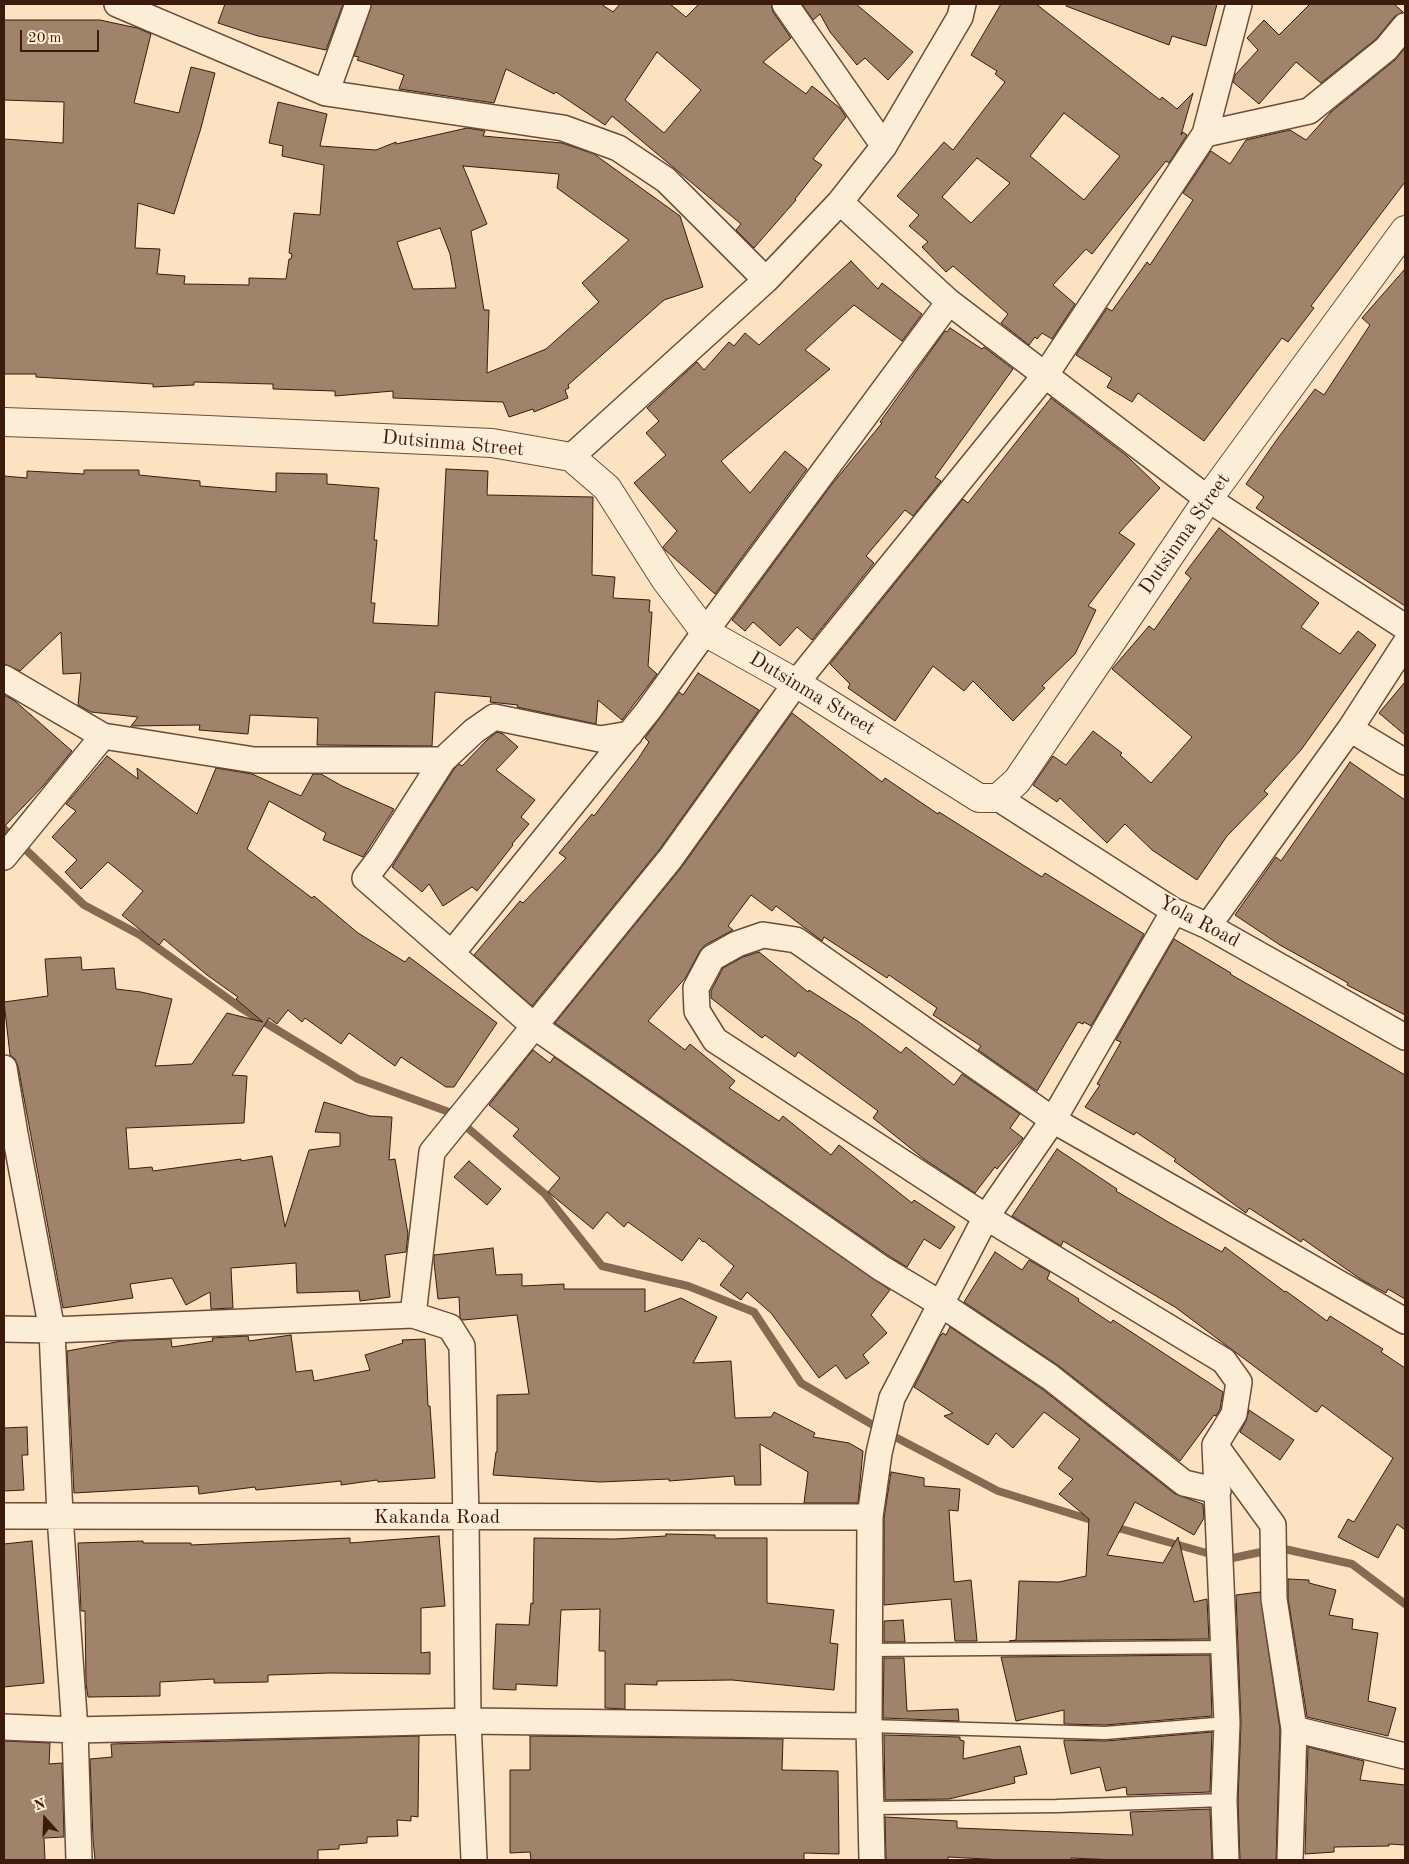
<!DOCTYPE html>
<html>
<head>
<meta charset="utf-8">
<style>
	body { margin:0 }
	#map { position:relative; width:1409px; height:1864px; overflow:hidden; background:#fbe3c1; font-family:"Old Standard TT",serif }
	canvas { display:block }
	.frame { position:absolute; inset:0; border:5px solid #3c1a0c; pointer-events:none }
	.north { position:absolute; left:20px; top:1794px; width:50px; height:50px; -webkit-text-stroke:4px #fcedd7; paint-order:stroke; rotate:340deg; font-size:14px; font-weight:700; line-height:20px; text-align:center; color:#3c1a0c }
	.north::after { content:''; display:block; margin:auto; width:18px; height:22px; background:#3c1a0c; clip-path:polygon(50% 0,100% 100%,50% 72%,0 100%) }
	.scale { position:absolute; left:20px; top:30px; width:79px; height:22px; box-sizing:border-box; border:2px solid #3c1a0c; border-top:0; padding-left:6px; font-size:15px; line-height:18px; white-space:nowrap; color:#3c1a0c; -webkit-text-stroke:4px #fcedd7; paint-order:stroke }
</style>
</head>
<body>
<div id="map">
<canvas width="1409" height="1864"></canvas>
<div class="frame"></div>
<div class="north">N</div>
<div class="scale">20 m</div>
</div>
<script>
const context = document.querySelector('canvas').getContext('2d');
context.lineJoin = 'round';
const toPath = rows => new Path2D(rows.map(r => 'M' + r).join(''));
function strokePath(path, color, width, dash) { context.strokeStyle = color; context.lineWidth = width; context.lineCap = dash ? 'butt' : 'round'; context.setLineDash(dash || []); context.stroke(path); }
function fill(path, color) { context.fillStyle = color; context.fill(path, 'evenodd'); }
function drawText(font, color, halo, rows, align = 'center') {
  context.font = font + ' "Old Standard TT",serif'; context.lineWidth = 4.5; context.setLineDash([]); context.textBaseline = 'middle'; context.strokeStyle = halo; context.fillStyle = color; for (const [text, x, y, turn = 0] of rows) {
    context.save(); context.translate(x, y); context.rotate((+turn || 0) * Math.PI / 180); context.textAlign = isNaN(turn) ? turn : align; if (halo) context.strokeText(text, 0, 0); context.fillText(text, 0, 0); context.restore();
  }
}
const stream = toPath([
	[4,829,84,905,140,935,241,1008,358,1079,449,1112,545,1194,602,1266,688,1286,754,1312,801,1383,878,1428,998,1491,1098,1522],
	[1111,1526,1228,1559,1280,1548,1352,1564,1405,1604]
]);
const building = toPath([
	[225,4,343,4,326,50,258,36,218,23,225,4],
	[372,4,601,4,613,12,620,4,670,4,686,17,699,4,771,4,773,12,791,38,763,62,806,94,812,86,840,108,846,117,813,159,822,165,795,199,796,200,754,248,736,230,741,224,612,116,605,125,556,92,554,94,506,69,494,103,399,89,404,75,357,60,359,57,354,56,372,4],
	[657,52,701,90,664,133,625,100,657,52],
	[802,4,856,4,913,52,888,80,865,58,857,65,830,32,820,14,813,20,802,4],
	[1001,4,1036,4,1160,100,1162,97,1177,109,1193,93,1181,135,1183,132,1187,135,1169,163,1166,161,1092,254,1086,249,1053,285,1075,304,1052,339,1042,333,1037,339,1035,337,1029,345,1001,323,1008,314,953,266,946,272,922,247,928,242,909,226,919,215,897,196,944,142,953,150,1005,82,995,74,997,71,971,55,1001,4],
	[1064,113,1120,156,1084,200,1030,156,1064,113],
	[977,158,1010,183,971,223,942,197,977,158],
	[1067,4,1217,4,1206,46,1172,36,1169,45,1066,6,1067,4],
	[1310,4,1394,4,1403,12,1394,17,1376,39,1321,83,1296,62,1259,104,1233,82,1235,75,1258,50,1247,38,1264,20,1279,35,1310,4],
	[4,20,100,20,137,28,151,34,134,103,179,113,191,67,215,73,201,128,174,214,138,203,135,248,160,249,157,274,185,276,184,284,249,285,249,278,286,279,289,259,291,259,292,254,289,253,294,213,320,215,324,165,282,156,283,146,269,143,278,102,327,114,320,146,376,150,396,142,396,144,467,128,485,131,483,136,562,143,594,154,680,216,703,287,664,300,568,385,569,388,565,390,568,398,534,412,533,409,509,417,503,402,393,398,393,391,335,396,335,391,273,389,273,384,194,382,194,385,153,387,153,384,36,377,36,374,4,374,4,139,63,143,64,102,4,100,4,20],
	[463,166,559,174,557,188,629,240,582,283,599,302,546,349,487,373,489,310,484,310,471,231,487,224,463,166],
	[440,228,450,254,456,288,413,289,397,242,440,228],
	[1405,48,1405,182,1311,306,1314,308,1288,342,1282,338,1204,441,1138,393,1132,402,1107,387,1112,378,1076,355,1107,308,1112,311,1147,262,1150,265,1193,200,1183,193,1211,151,1230,164,1246,140,1290,130,1306,140,1331,112,1395,60,1405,48],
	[851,261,878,289,882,283,922,314,902,341,854,305,805,350,830,369,721,461,750,493,785,451,807,469,715,594,665,550,663,547,677,531,634,483,666,455,646,433,659,421,647,408,697,362,704,370,729,342,734,346,745,333,759,345,851,261],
	[1405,269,1405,606,1256,508,1264,497,1246,484,1278,438,1315,389,1324,395,1370,325,1362,318,1405,269],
	[950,328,982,349,984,347,1013,369,935,477,941,481,913,516,905,510,866,556,874,563,812,640,797,627,780,646,753,622,745,631,732,620,829,488,882,423,880,422,945,331,947,332,950,328],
	[1051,398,1127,456,1160,488,1119,533,1135,544,1088,606,1096,610,1075,654,1042,686,1045,688,1013,721,973,681,964,691,933,666,895,721,848,688,850,684,830,664,963,499,968,503,1051,398],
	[446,469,488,471,487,495,593,497,592,575,615,577,613,598,650,600,649,612,652,612,648,666,657,674,622,720,598,700,596,724,517,707,518,705,490,702,491,697,435,692,432,746,317,745,318,718,250,715,248,734,199,730,200,725,131,726,138,717,91,712,78,705,81,673,63,674,61,632,20,671,4,664,4,476,27,478,27,471,84,474,84,470,139,470,139,475,200,481,200,486,276,492,276,473,327,474,327,484,379,488,374,540,377,540,371,603,375,603,373,623,438,626,446,469],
	[1219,528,1259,559,1319,603,1301,627,1340,654,1358,631,1376,645,1301,750,1264,791,1268,794,1227,836,1197,880,1152,850,1125,824,1107,843,1060,798,1057,802,1033,785,1053,756,1066,765,1093,731,1122,753,1120,755,1151,783,1192,737,1112,669,1149,626,1154,630,1191,578,1185,573,1219,528],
	[698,673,759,710,659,850,532,1006,474,955,520,901,523,903,566,858,559,853,592,814,594,816,638,759,649,742,645,738,679,692,683,695,698,673],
	[1405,682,1405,735,1379,713,1405,682],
	[4,695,15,701,72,751,43,786,4,827,4,695],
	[792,713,882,782,885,778,938,814,939,812,1042,877,1045,873,1144,934,1091,1026,1084,1022,1083,1024,1078,1022,1037,1091,978,1050,981,1046,933,1015,937,1008,889,975,887,978,824,937,822,941,776,906,772,911,751,895,728,926,733,930,705,945,700,951,686,977,648,1021,685,1050,690,1044,735,1081,729,1088,779,1121,783,1116,831,1155,839,1145,912,1203,914,1200,955,1227,940,1249,924,1239,907,1267,889,1256,555,1023,681,868,792,713],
	[497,732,503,734,518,747,496,770,535,800,521,817,529,824,512,844,513,845,477,891,472,887,443,906,429,884,422,892,392,867,454,769,459,764,462,766,487,740,497,732],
	[107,756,138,779,137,768,197,814,216,768,252,774,301,796,313,774,321,774,342,786,394,809,363,857,323,840,326,833,269,801,247,849,312,898,314,896,358,933,405,962,409,957,497,1023,454,1087,446,1087,401,1057,395,1066,349,1033,341,1044,305,1018,302,1022,288,1010,277,1024,269,1018,232,1075,247,1076,244,1123,126,1128,129,1169,152,1167,153,1171,241,1159,241,1161,272,1156,285,1227,309,1150,340,1146,340,1133,315,1132,324,1102,370,1116,392,1117,389,1160,395,1159,408,1234,406,1252,385,1255,390,1297,360,1301,359,1291,297,1293,296,1263,231,1268,233,1308,211,1309,210,1292,186,1305,172,1278,130,1284,133,1298,63,1308,18,1066,15,1059,10,1055,4,1002,48,996,45,959,81,957,82,970,114,968,116,989,141,992,172,999,155,1066,192,1064,227,1013,263,1022,236,999,238,997,207,975,164,939,159,945,122,915,143,891,108,862,81,889,65,872,77,860,52,837,76,811,66,804,107,756],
	[1350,762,1405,800,1405,1015,1347,985,1348,983,1280,945,1235,915,1276,857,1281,861,1350,762],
	[1174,939,1231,973,1230,974,1405,1075,1405,1299,1388,1289,1386,1293,1362,1280,1303,1239,1301,1242,1249,1208,1246,1213,1174,1161,1176,1159,1136,1132,1134,1135,1085,1107,1100,1085,1097,1084,1121,1042,1116,1040,1174,939],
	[759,952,808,992,809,990,859,1022,901,1053,906,1047,954,1085,962,1074,1020,1114,1010,1128,1023,1138,997,1169,995,1167,975,1193,924,1159,873,1118,878,1111,798,1052,795,1057,765,1035,762,1038,711,998,711,991,723,968,743,957,759,952],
	[533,1050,550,1063,554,1057,890,1290,871,1315,887,1333,863,1355,869,1363,846,1379,836,1365,819,1378,771,1313,747,1292,741,1300,720,1285,734,1266,704,1241,703,1242,699,1238,682,1261,628,1222,624,1227,607,1212,593,1229,548,1192,560,1178,513,1136,519,1129,489,1105,533,1050],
	[1057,1149,1117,1189,1116,1191,1170,1223,1222,1252,1225,1247,1285,1292,1286,1291,1327,1321,1330,1316,1383,1349,1381,1352,1405,1368,1405,1530,1397,1524,1378,1558,1338,1537,1348,1519,1354,1522,1393,1458,1322,1405,1317,1412,1314,1411,1175,1307,1063,1241,1061,1246,1012,1216,1057,1149],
	[469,1161,501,1189,487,1205,454,1177,469,1161],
	[493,1248,496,1275,522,1274,522,1286,564,1284,564,1289,645,1289,645,1312,681,1298,717,1317,693,1363,731,1361,735,1418,771,1417,774,1412,815,1433,813,1437,849,1443,863,1451,858,1503,804,1503,808,1472,760,1444,761,1485,735,1485,734,1476,669,1481,669,1479,600,1482,493,1475,496,1452,497,1452,497,1395,529,1394,517,1315,463,1320,460,1318,459,1297,438,1299,434,1262,434,1255,493,1248],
	[995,1252,1022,1270,1029,1260,1050,1272,1047,1279,1079,1299,1078,1301,1111,1323,1113,1320,1223,1392,1220,1409,1216,1416,1214,1415,1180,1461,1059,1366,964,1302,995,1252],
	[950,1327,1042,1389,1175,1494,1203,1504,1204,1518,1194,1535,1135,1502,1107,1555,1163,1563,1178,1537,1194,1602,1207,1599,1209,1639,1009,1641,1016,1640,1019,1581,1059,1582,1086,1576,1089,1519,1059,1494,1073,1479,1058,1468,1080,1439,1044,1412,1013,1448,996,1433,988,1445,944,1416,953,1413,914,1387,940,1336,943,1333,946,1335,950,1327],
	[291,1335,296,1372,312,1370,314,1381,370,1370,365,1355,403,1343,402,1340,425,1339,428,1406,430,1406,435,1478,378,1482,377,1480,341,1485,341,1481,256,1490,255,1487,199,1494,198,1486,74,1493,67,1351,122,1341,171,1339,172,1347,213,1341,212,1338,248,1336,249,1341,291,1335],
	[1249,1410,1294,1440,1280,1460,1240,1432,1246,1421,1249,1410],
	[27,1427,28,1455,22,1455,24,1490,4,1491,4,1428,27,1427],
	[891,1472,924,1478,924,1486,960,1489,958,1511,949,1510,954,1582,971,1580,977,1641,955,1641,951,1599,884,1605,884,1518,891,1472],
	[666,1534,715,1535,715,1538,767,1538,767,1603,834,1610,830,1643,838,1644,834,1690,732,1680,657,1681,657,1685,625,1684,625,1709,605,1708,605,1651,599,1651,600,1609,561,1610,557,1686,516,1684,516,1690,493,1689,496,1624,529,1625,531,1603,533,1604,534,1538,614,1539,666,1536,666,1534],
	[439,1536,445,1606,421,1608,421,1653,430,1652,430,1674,330,1673,268,1675,268,1682,214,1683,214,1679,160,1682,160,1696,88,1697,86,1684,85,1611,81,1611,78,1543,143,1541,143,1543,191,1543,191,1545,350,1538,350,1543,439,1536],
	[32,1541,44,1683,4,1687,4,1544,32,1541],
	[1288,1579,1309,1580,1309,1583,1336,1590,1329,1615,1353,1619,1352,1629,1378,1633,1368,1701,1396,1708,1388,1736,1307,1717,1288,1598,1288,1579],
	[1260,1592,1280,1730,1276,1860,1240,1860,1238,1800,1241,1722,1236,1595,1260,1592],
	[903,1620,905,1642,884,1642,884,1621,903,1620],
	[1210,1655,1212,1716,1105,1725,1064,1724,1064,1710,1016,1721,1001,1657,1210,1655],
	[884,1658,904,1658,907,1711,958,1709,959,1721,883,1718,884,1658],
	[1212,1732,1210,1792,1127,1795,1126,1787,1106,1791,1100,1767,1071,1774,1064,1743,1064,1740,1106,1741,1212,1732],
	[884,1735,960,1737,960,1740,964,1741,963,1759,1020,1746,1027,1774,1014,1777,1015,1783,949,1799,885,1800,884,1735],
	[419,1736,418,1817,411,1816,411,1821,397,1820,398,1836,367,1837,367,1843,339,1845,339,1849,318,1850,318,1860,95,1860,93,1839,90,1759,112,1757,111,1744,419,1736],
	[530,1736,783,1739,782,1770,838,1771,839,1854,804,1853,804,1860,531,1860,530,1852,510,1853,510,1770,530,1770,530,1736],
	[4,1741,50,1743,49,1764,62,1763,64,1837,44,1838,45,1860,4,1860,4,1741],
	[1308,1747,1364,1761,1360,1780,1405,1785,1405,1845,1389,1844,1389,1846,1334,1847,1334,1852,1305,1854,1308,1747],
	[1210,1809,1212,1860,1117,1860,1071,1858,1071,1860,1004,1860,948,1857,948,1860,886,1860,885,1817,957,1821,957,1828,1133,1835,1130,1812,1210,1809]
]);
const service = toPath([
	[869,1650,1224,1647],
	[869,1726,1105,1733,1227,1723],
	[870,1808,1057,1806,1224,1800]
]);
const minor = toPath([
	[117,4,326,93,563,128,618,148,666,180,766,280],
	[785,4,884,146],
	[326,93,358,4],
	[1205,134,1309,111,1386,49,1405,26],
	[840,202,949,302,1208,499,1405,627],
	[571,457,766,280,840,202,884,146,960,17,963,4],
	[4,678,103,736,254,760,443,760],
	[1350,729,1405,762],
	[630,734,600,739,494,717,474,731,443,760,381,857,365,878,534,1026,881,1268,941,1304,1050,1377,1184,1483,1218,1491],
	[998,798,1174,911,1208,926,1405,1037],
	[4,857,103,736],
	[1208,926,1350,729,1405,644],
	[452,953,648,711,705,632,949,302],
	[4,1068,15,1134,52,1330,60,1516,75,1730,79,1860],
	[413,1315,432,1152,670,859,796,683,1046,374,1205,134,1239,4],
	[4,1329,52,1330,413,1315,450,1327,462,1346,466,1518,468,1721,474,1860],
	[1215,1445,1273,1525,1274,1599,1294,1729,1290,1860],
	[4,1516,870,1517],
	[4,1727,75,1730,468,1721,869,1726],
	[1294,1729,1405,1756],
	[872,1860,869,1726,870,1517,879,1453,892,1398,986,1217,1053,1120,1174,911],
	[1226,1860,1224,1800,1227,1723,1215,1445,1234,1414,1239,1382,1224,1361,986,1217,715,1040,697,1011,696,988,712,958,737,944,763,935,796,940,1053,1120,1405,1321]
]);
const tertiary = toPath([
	[4,422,120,426,492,443,571,457,607,488,665,579,705,632,796,683,979,798,998,798,1017,781,1208,499,1405,230]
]);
const streetNames = [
	["Dutsinma Street",453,444,5],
	["Dutsinma Street",1185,534,-55],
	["Dutsinma Street",812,694,31],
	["Yola Road",1199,922,28],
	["Kakanda Road",437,1518]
];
strokePath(stream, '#886a53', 8);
fill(building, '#9f836a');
strokePath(building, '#3c1a0c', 1);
strokePath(service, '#6c4c39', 15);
strokePath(minor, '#6c4c39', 28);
strokePath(tertiary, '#6c4c39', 30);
strokePath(service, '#fcedd7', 12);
strokePath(minor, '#fcedd7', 25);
strokePath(tertiary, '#fcedd7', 28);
drawText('20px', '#3c1a0c', '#fcedd7', streetNames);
</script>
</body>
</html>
